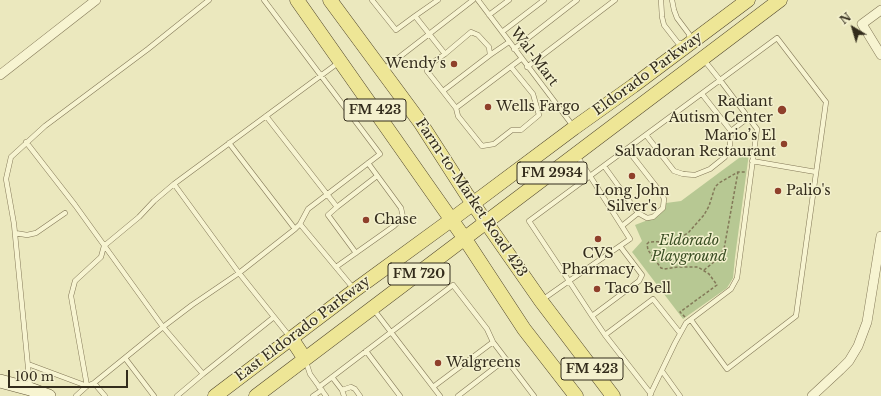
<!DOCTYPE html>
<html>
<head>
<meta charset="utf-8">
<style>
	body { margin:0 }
	#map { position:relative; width:881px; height:396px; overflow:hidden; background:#ebe8be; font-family:"Libre Baskerville",serif }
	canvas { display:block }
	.north { position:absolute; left:833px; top:8px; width:40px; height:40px; -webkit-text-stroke:3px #f3f0cd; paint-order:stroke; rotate:322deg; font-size:11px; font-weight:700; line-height:16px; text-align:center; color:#332c1c }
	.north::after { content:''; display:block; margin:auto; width:14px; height:18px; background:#332c1c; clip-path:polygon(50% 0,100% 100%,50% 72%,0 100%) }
	.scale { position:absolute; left:8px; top:370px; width:120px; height:18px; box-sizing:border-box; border:2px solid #332c1c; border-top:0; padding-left:5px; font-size:12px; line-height:14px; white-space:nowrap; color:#332c1c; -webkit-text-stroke:3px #f3f0cd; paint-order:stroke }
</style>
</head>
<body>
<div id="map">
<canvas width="881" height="396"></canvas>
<div class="north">N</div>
<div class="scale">100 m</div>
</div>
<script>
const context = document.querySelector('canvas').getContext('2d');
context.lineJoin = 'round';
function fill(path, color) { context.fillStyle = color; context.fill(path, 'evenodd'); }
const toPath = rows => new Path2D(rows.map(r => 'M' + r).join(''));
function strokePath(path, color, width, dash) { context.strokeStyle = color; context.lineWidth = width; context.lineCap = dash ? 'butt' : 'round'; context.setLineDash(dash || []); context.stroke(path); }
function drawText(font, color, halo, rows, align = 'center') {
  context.font = font + ' "Libre Baskerville",serif'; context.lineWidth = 3; context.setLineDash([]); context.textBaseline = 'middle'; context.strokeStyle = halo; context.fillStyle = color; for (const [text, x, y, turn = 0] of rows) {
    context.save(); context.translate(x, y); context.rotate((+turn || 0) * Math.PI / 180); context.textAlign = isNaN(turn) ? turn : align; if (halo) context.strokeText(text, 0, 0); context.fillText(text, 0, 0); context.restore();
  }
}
const green = toPath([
	[750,146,735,257,733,278,727,288,683,319,632,252,642,241,635,225,653,218,666,203,681,201,743,155]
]);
const path = toPath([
	[704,270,714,262,724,249,738,172],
	[685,317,680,312,717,285,709,274,698,267,678,267,664,269,661,268,648,250,647,244,649,242,676,241,689,232,704,215,709,206,715,187,719,183,738,172,745,172]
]);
const lane = toPath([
	[372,0,396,30,415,16,445,54,429,65,427,71,456,108,521,59],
	[478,0,573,126],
	[661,0,662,17,664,25,678,43,684,43],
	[672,0,674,10,677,18,689,34,690,40],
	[489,15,509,0],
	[415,16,438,0],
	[502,32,544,0],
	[514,49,577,0],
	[490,55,509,42],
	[527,67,615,0],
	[384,69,473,0],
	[443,91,490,55,489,47,478,35,471,32,445,54],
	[456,108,458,116,482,146,494,144,512,130,521,130,539,115,533,94,511,67],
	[266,116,337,207,377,176],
	[731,131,749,117],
	[646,135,674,171,683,174,695,175,710,169,725,157,730,145,731,131,702,94],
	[26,142,75,205,163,327,203,374,177,396],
	[229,143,295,229],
	[627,149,662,194,664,199,663,208,653,217,647,218,638,213],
	[577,156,590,176,777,38,826,102,796,316,727,369,691,320],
	[752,161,816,172],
	[604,166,638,213,622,226],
	[174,184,239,273,290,337],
	[337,207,328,215,356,253],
	[300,224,354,289],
	[15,233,27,235,36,233,65,213],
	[336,267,394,226,403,217,401,208,368,163],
	[542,300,569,281,630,239,590,176,529,221,569,281,592,316,605,335,651,394],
	[374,310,440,396],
	[592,316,639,281,642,275,620,246],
	[605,335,653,299,680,333],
	[366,351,400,396],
	[125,358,154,396],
	[306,362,310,374,326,396],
	[28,364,87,386],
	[662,371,680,396],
	[203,374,274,317],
	[332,377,342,390,344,396],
	[94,383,105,396],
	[87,386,71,296,75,281,101,257,104,246,139,217,154,201,174,184,338,63],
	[30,387,14,224,6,179,11,157,45,126,148,49,209,0],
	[319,387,453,285,487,329,493,342,534,396],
	[433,387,493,342],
	[342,390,351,387,355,389,360,396],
	[650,395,675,343,686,323,731,289,737,278,757,129,720,80,704,60],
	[76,396,87,386,94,383,163,327,192,305,239,273,295,229,300,224,308,209,380,154,264,0],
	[313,396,322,390],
	[458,396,506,359]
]);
const street = toPath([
	[881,10,862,24,881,55],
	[0,75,96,0],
	[812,396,840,370,849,361,858,346,867,322,881,236]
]);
const secondary = toPath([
	[0,381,30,389,49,396]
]);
const primary = toPath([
	[297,0,465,239,524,329,576,396],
	[330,0,420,122,467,195,541,301,613,396],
	[291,338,305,359],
	[215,396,355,290,451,220,574,128,633,86,748,0],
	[256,396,780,0]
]);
const markers = [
	[454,64,4,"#8f402b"],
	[488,107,4,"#8f402b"],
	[782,110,5,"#8f402b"],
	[784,144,4,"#8f402b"],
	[632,176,4,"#8f402b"],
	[778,191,4,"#8f402b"],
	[366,220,4,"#8f402b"],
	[598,239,4,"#8f402b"],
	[597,289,4,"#8f402b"],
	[438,363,4,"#8f402b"]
];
const shields = [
	[375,110,62],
	[552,173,70],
	[419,274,62],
	[592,369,62]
];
const shieldNames = [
	["FM 423",375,110],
	["FM 2934",552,173],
	["FM 720",419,274],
	["FM 423",592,369]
];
const streetNames = [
	["Wal-Mart",534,57,53],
	["Eldorado Parkway",648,74,-36],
	["Farm-to-Market Road 423",471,198,56],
	["East Eldorado Parkway",303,329,-37]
];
const poiNames = [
	["Wendy's",446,64,"right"],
	["Radiant",773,102,"right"],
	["Autism Center",773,118,"right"],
	["Wells Fargo",496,107],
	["Mario’s El",776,136,"right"],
	["Salvadoran Restaurant",776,152,"right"],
	["Long John",632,191,"center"],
	["Silver's",632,207,"center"],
	["Palio's",786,191],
	["Chase",374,220],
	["CVS",598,254,"center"],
	["Pharmacy",598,270,"center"],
	["Taco Bell",605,289],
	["Walgreens",446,363]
];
const parkNames = [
	["Eldorado",689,241],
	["Playground",689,257]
];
fill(green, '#b7c893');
strokePath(lane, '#837858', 5.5);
strokePath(street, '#837858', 10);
strokePath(secondary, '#64593b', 14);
strokePath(primary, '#50452c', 15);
strokePath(path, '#837858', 1.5, [3, 2]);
strokePath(lane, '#f7f4d1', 4.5);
strokePath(street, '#f7f4d1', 9);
strokePath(secondary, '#f7f4d1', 13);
strokePath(primary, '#eee696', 14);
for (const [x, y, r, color] of markers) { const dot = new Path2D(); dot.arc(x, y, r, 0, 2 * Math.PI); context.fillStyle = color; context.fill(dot); strokePath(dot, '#f3f0cd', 1.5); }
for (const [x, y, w] of shields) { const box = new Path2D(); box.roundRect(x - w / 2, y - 11, w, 22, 3); context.fillStyle = '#f3f0cd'; context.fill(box); strokePath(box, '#332c1c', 1); }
drawText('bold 13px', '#332c1c', null, shieldNames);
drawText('14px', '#332c1c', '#f3f0cd', streetNames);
drawText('14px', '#332c1c', '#f3f0cd', poiNames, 'left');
drawText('italic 14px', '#3a4e23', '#f3f0cd', parkNames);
</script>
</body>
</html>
